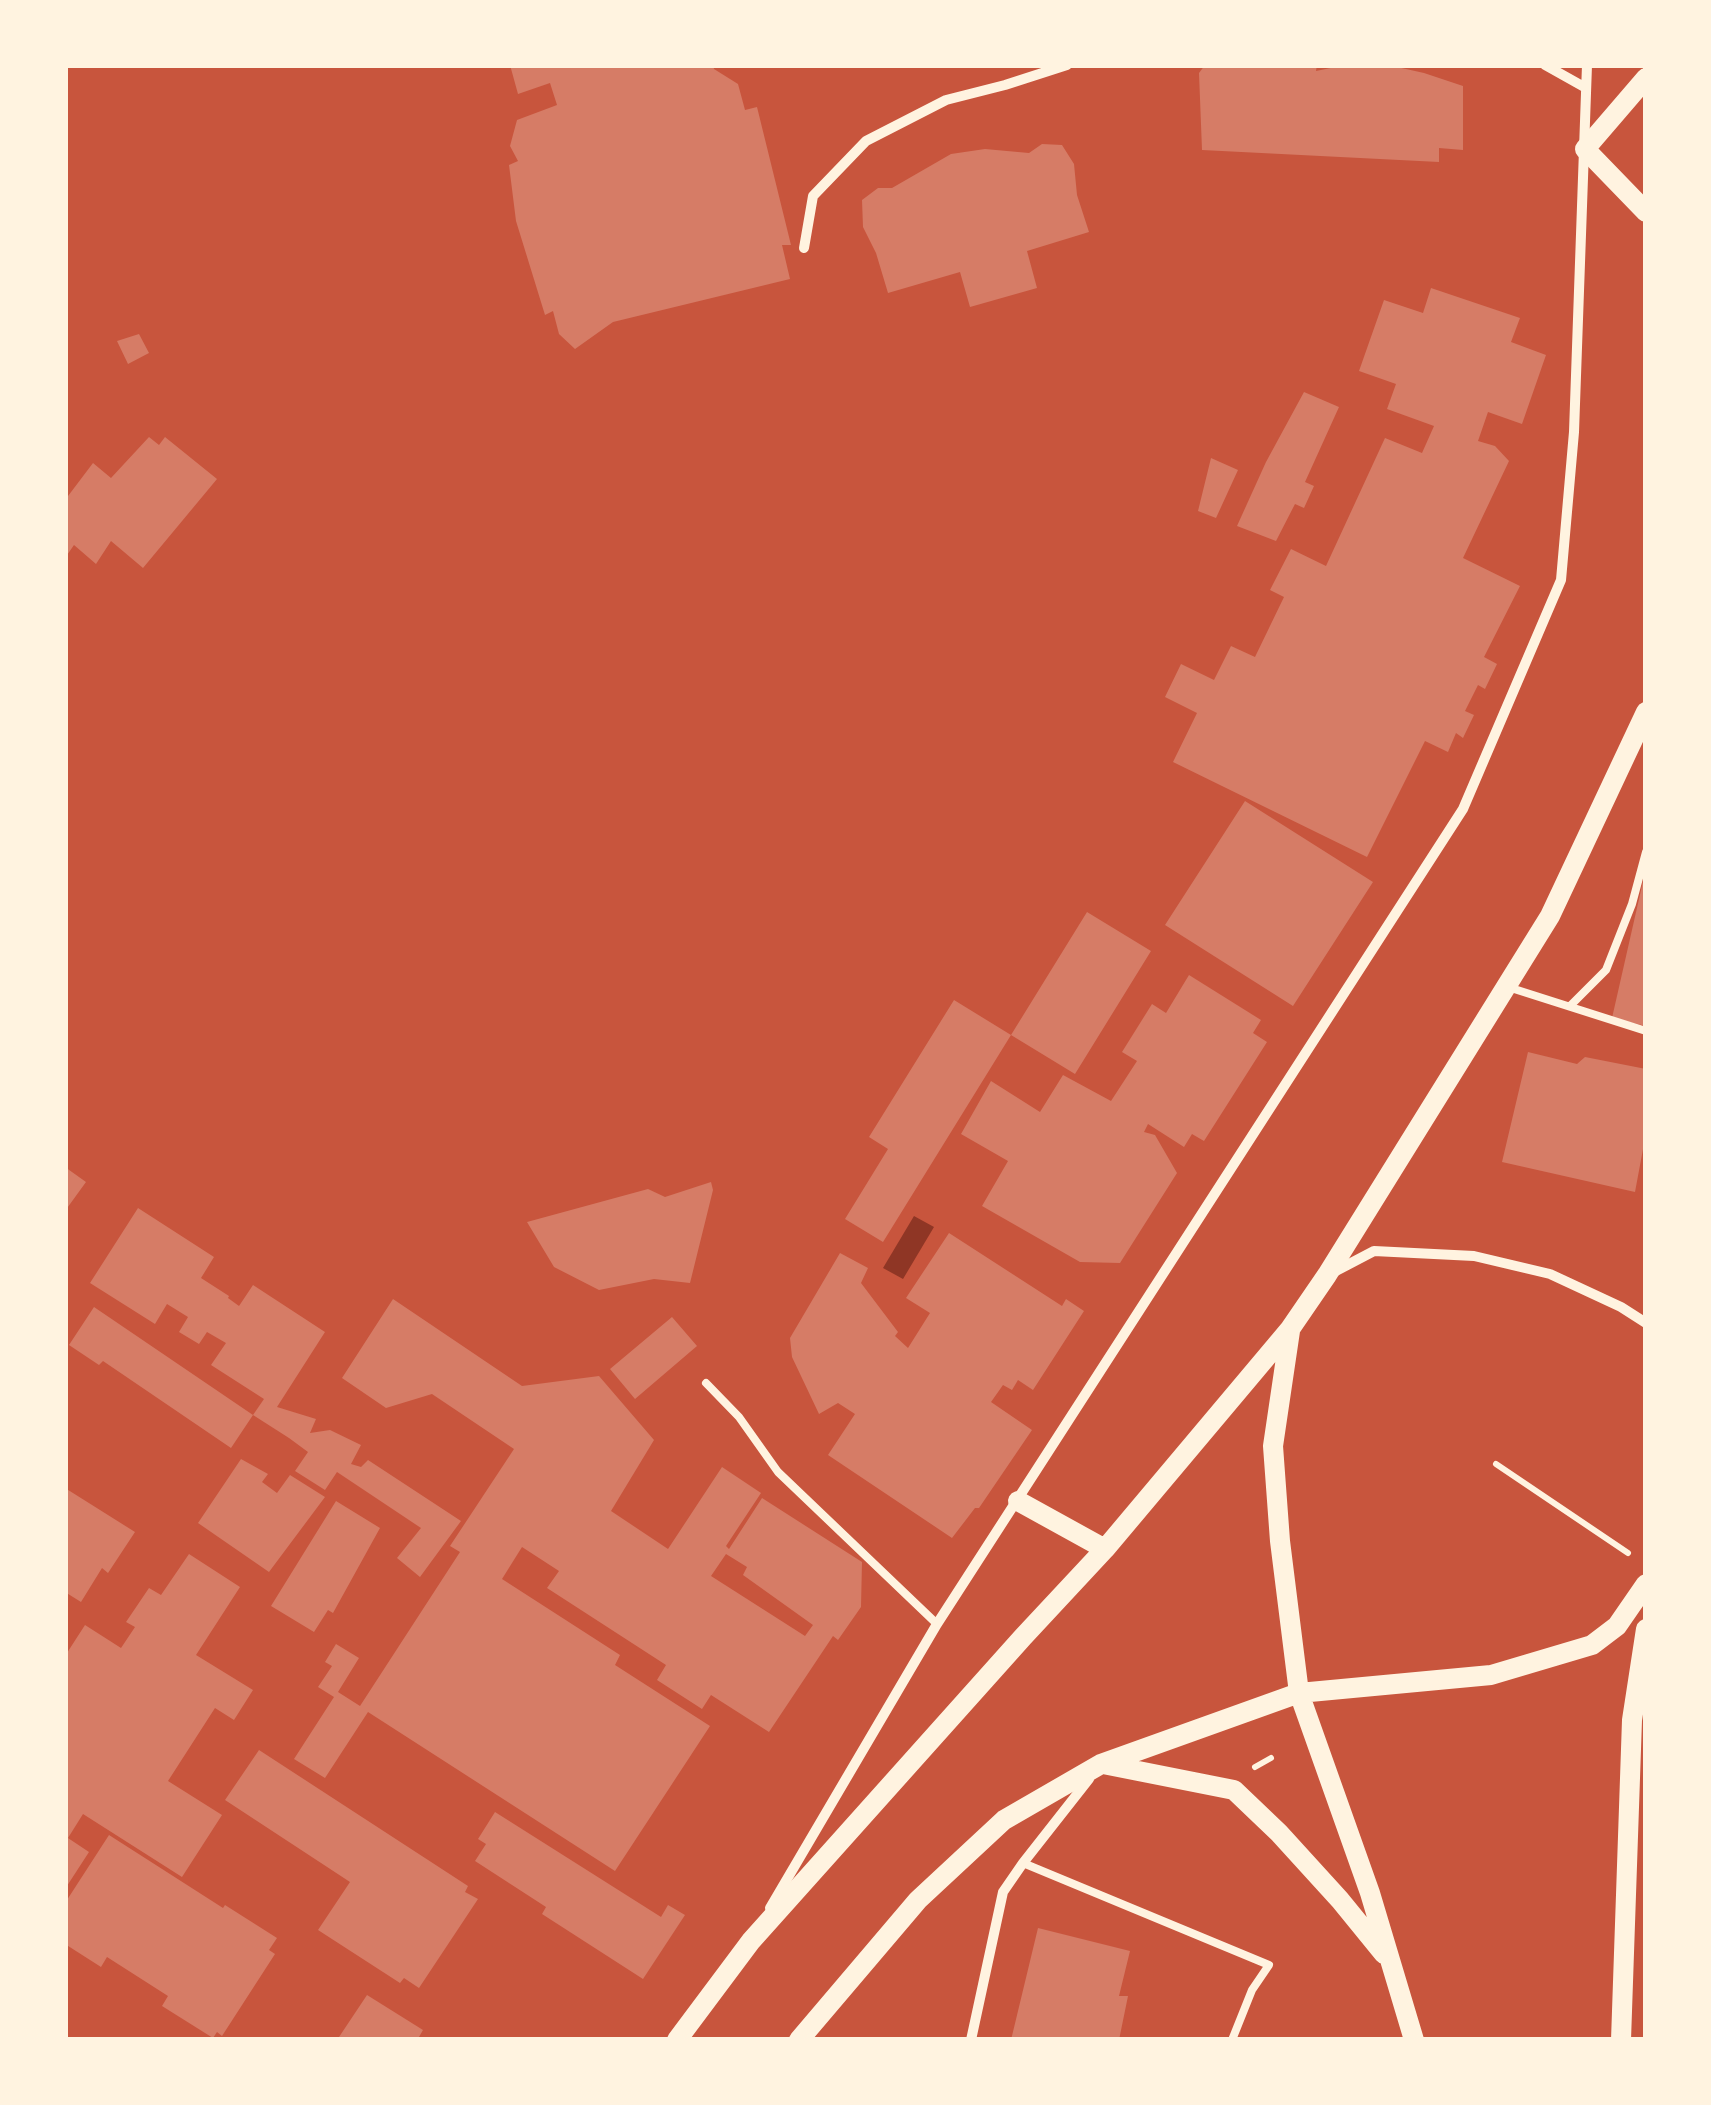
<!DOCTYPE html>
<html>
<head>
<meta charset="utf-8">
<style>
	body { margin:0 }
	#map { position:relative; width:1711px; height:2105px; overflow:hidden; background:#c8553d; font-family:"PT Sans",sans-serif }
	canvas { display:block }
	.frame { position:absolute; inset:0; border:68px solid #fff3e0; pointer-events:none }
</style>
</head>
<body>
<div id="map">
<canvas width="1711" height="2105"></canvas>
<div class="frame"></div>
</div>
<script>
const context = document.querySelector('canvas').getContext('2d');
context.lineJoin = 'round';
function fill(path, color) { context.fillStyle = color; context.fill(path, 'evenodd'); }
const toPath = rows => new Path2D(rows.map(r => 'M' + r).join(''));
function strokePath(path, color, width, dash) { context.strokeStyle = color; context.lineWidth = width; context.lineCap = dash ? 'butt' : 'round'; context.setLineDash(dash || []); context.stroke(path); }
const water = toPath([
	[914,1216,934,1227,903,1279,883,1268]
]);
const building = toPath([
	[510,65,713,65,714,69,738,84,745,110,757,107,791,245,782,245,790,279,613,322,575,349,559,334,553,311,545,315,516,221,509,165,518,161,510,146,517,120,557,105,550,83,518,94],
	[1205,65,1317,65,1316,71,1345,65,1388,65,1424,73,1463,86,1463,150,1439,148,1439,162,1202,150,1199,73],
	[1042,144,1062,145,1074,164,1077,195,1089,232,1027,251,1037,288,970,307,960,272,888,293,876,253,863,227,862,200,878,188,892,188,951,154,985,149,1029,153],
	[1431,288,1520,318,1511,342,1546,355,1522,424,1488,412,1478,441,1495,446,1509,461,1463,558,1520,586,1484,657,1497,664,1485,689,1478,685,1465,711,1474,715,1463,738,1456,733,1448,752,1425,741,1367,857,1173,762,1197,713,1165,697,1181,664,1214,680,1231,646,1255,657,1284,597,1270,590,1291,549,1326,566,1385,438,1422,453,1434,426,1387,409,1396,384,1359,371,1384,300,1423,313],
	[139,334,149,353,128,364,117,341],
	[1304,392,1339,407,1305,482,1314,486,1304,508,1295,504,1276,541,1237,526,1266,462],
	[149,437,159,445,165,437,217,479,143,568,111,541,96,564,74,545,65,558,65,500,93,463,111,478],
	[1211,458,1238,470,1216,518,1198,511],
	[1245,801,1373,882,1293,1006,1165,925],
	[1644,877,1646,877,1646,1026,1612,1018],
	[1087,912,1151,951,1075,1074,1011,1035,883,1242,845,1219,888,1149,869,1137,954,1000,1011,1035],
	[1189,975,1261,1020,1253,1033,1267,1042,1204,1141,1192,1134,1184,1147,1148,1124,1144,1132,1155,1135,1177,1173,1120,1263,1080,1262,982,1206,1008,1161,961,1134,991,1081,1040,1112,1063,1075,1111,1101,1137,1061,1122,1052,1152,1004,1166,1013],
	[1528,1052,1577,1064,1585,1057,1646,1069,1646,1133,1635,1192,1502,1162],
	[65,1167,86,1182,65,1211],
	[711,1182,713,1190,690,1283,654,1279,599,1290,554,1267,527,1222,648,1189,665,1197],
	[138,1208,214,1257,201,1278,229,1296,228,1298,239,1306,253,1285,325,1332,277,1407,316,1419,310,1433,330,1430,361,1445,351,1464,361,1467,368,1460,461,1521,420,1577,397,1558,421,1528,337,1472,325,1490,295,1471,308,1452,289,1438,253,1415,264,1399,211,1365,226,1343,207,1332,199,1344,179,1332,188,1317,167,1304,155,1324,90,1283],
	[949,1233,1062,1306,1066,1299,1084,1311,1033,1390,1018,1380,1012,1390,1003,1385,991,1402,1032,1430,979,1508,975,1508,952,1538,828,1455,855,1414,838,1403,819,1414,792,1357,790,1338,840,1253,868,1268,861,1283,898,1332,895,1336,908,1348,930,1313,906,1298],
	[393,1299,522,1386,599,1376,654,1440,611,1511,668,1549,722,1467,761,1493,726,1546,729,1549,762,1498,862,1562,861,1607,838,1640,833,1636,769,1732,711,1695,702,1709,657,1680,666,1665,547,1588,559,1571,522,1547,502,1579,620,1655,615,1665,710,1726,615,1871,368,1712,325,1778,294,1759,334,1697,318,1687,332,1666,325,1662,336,1644,359,1658,338,1692,360,1706,460,1552,450,1546,514,1449,432,1394,386,1408,342,1378],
	[726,1554,747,1567,743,1575,813,1625,805,1636,711,1576],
	[94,1307,253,1415,231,1448,103,1361,99,1365,69,1345],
	[672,1317,697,1346,635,1399,610,1369],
	[241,1459,268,1474,262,1482,277,1493,290,1475,325,1497,269,1572,198,1523],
	[65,1488,135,1532,108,1573,102,1568,81,1602,65,1592],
	[336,1501,380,1528,333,1613,328,1610,314,1632,271,1606],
	[189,1554,240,1587,196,1655,253,1690,234,1720,215,1708,168,1781,222,1815,182,1877,83,1814,68,1838,89,1852,65,1889,65,1656,85,1625,121,1648,135,1627,126,1622,149,1588,161,1595],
	[259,1750,468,1886,465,1892,478,1899,419,1988,404,1978,400,1983,318,1930,350,1882,225,1800],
	[495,1812,661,1917,668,1905,685,1915,643,1979,542,1914,546,1907,475,1861,486,1844,478,1839],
	[109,1835,223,1908,225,1905,277,1938,269,1950,275,1954,222,2036,217,2032,213,2038,162,2006,168,1996,107,1957,101,1967,65,1944,65,1903],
	[1038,1928,1130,1951,1119,1996,1128,1996,1119,2040,1011,2040],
	[367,1995,423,2030,419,2037,423,2040,337,2040]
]);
const path = toPath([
	[1496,1464,1628,1553],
	[1255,1767,1271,1758]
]);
const service = toPath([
	[1511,988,1646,1031],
	[1570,1006,1606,970,1632,904,1646,852],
	[706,1383,739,1417,778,1472,937,1624],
	[1023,1863,1269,1965,1252,1990,1232,2040]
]);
const minor = toPath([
	[1545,65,1586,88],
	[804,248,813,196,866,141,946,100,1005,85,1067,65],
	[1332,1273,1374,1251,1474,1256,1550,1274,1621,1307,1646,1323],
	[770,1908,937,1624,1463,809,1561,580,1574,432,1587,65],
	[971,2040,1003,1892,1023,1863,1089,1779]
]);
const secondary = toPath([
	[1646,78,1585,149,1646,212],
	[1290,1331,1273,1446,1280,1541,1299,1693,1370,1893,1414,2040],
	[1018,1501,1105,1549],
	[1103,1764,1234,1790,1279,1833,1340,1900,1384,1954],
	[677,2040,751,1941,1023,1637,1105,1549,1290,1329,1327,1275,1550,916,1646,712],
	[799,2040,918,1900,1004,1820,1101,1764,1299,1693,1491,1675,1592,1645,1617,1626,1646,1584],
	[1621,2040,1632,1720,1646,1629]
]);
fill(water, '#8f3625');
fill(building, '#d67c66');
strokePath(path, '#fff3e0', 6);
strokePath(service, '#fff3e0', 8);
strokePath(minor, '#fff3e0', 10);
strokePath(secondary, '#fff3e0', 20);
</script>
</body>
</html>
